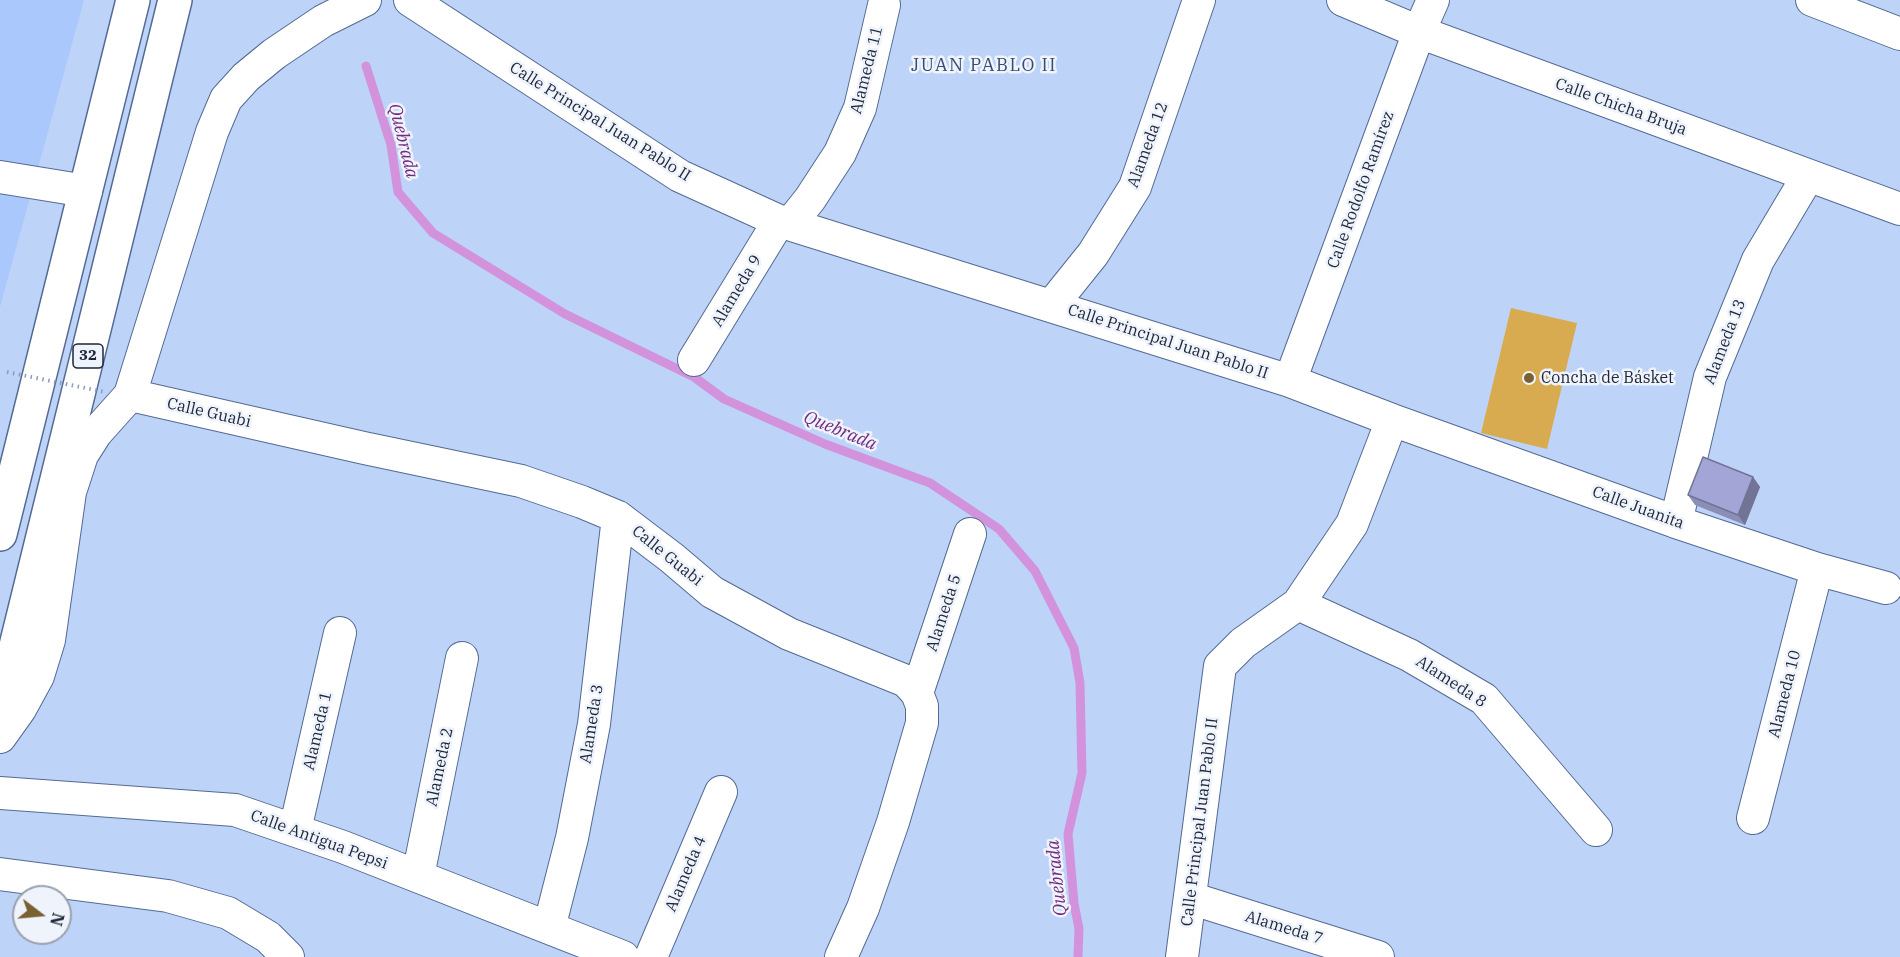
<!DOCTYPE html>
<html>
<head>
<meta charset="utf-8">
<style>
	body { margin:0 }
	#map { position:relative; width:1900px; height:957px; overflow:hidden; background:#bed3f8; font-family:"IBM Plex Serif",serif }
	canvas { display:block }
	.north { position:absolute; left:12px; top:885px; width:60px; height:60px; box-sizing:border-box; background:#eef3fc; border:2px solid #9aa1ad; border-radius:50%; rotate:106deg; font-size:16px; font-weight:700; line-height:24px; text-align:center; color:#1d2637 }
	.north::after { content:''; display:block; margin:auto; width:21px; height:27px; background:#796131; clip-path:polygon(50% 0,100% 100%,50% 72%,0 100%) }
</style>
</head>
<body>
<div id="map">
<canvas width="1900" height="957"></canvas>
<div class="north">N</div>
</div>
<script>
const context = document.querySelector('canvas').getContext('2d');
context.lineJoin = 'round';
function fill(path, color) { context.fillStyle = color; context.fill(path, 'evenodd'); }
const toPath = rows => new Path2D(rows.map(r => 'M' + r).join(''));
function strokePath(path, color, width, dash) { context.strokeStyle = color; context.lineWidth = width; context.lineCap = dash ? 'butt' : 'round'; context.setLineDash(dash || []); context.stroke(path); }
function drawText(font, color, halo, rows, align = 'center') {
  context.font = font + ' "IBM Plex Serif",serif'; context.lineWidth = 5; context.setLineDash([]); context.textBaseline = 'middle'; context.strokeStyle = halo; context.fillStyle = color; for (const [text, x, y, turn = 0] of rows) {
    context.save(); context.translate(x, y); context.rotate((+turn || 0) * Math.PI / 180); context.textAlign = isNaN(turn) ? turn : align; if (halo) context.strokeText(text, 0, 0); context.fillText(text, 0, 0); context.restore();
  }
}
const built = toPath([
	[0,0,84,0,0,307]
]);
const green = toPath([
	[1511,308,1577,323,1547,449,1481,433]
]);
const stream = toPath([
	[366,66,391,145,398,192,433,233,565,314,694,377,724,399,825,444,930,483,999,529,1035,571,1074,648,1080,683,1082,773,1068,834,1074,903,1079,929,1078,957]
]);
const minor = toPath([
	[410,0,680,176,779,221,1290,381,1392,420,1352,524,1298,604,1243,643,1220,666,1182,957],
	[1343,0,1419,32,1900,209],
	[1812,0,1900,34],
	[0,177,86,191],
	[790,224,810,199,840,153,860,108,884,5],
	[1052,305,1093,254,1135,187,1199,0],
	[694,360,779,221],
	[1290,381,1419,32,1433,0],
	[130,395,364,448,521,481,582,502,618,517,672,558,712,592,789,634,906,681,917,693,922,706,922,723,893,822,863,908,841,957],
	[1392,420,1676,522,1817,569,1886,588],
	[1676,522,1710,377,1758,260,1808,176],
	[1298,604,1409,655,1484,699,1596,830],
	[917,693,970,534],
	[0,737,20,709,38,676,49,640,70,492,82,455,96,433,130,395,212,132,226,99,246,77,274,54,323,21,365,0],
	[0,793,235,810,343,847,623,957],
	[1753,818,1817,569],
	[295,830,340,633],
	[0,874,168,896,228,913,268,937,288,957],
	[418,876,462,658],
	[1190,898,1378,957],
	[549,928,572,838,594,724,618,517],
	[651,957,721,792]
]);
const highway = toPath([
	[0,534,133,0],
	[0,711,175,0]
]);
const pathBridge = toPath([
	[7,372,105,392]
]);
const wall = toPath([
	[1753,477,1760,487,1745,525,1695,505,1688,495]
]);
const shadedWall = toPath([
	[1753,477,1760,487,1745,525,1738,515]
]);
const building = toPath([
	[1703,457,1753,477,1738,515,1688,495,1703,457]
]);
const markers = [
	[1529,378,6,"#796131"]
];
const shields = [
	[88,356,30]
];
const shieldNames = [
	["32",88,356]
];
const streetNames = [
	["Alameda 11",867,70,-76],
	["Calle Chicha Bruja",1621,107,20],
	["Calle Principal Juan Pablo II",600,122,32],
	["Alameda 12",1148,145,-70],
	["Calle Rodolfo Ramírez",1361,190,-70],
	["Alameda 9",737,291,-59],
	["Calle Principal Juan Pablo II",1168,342,18],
	["Alameda 13",1725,342,-69],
	["Calle Guabi",209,413,13],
	["Calle Juanita",1638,508,20],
	["Calle Guabi",667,556,39],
	["Alameda 5",944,613,-72],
	["Alameda 8",1451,682,33],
	["Alameda 10",1785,694,-76],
	["Alameda 3",592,724,-81],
	["Alameda 1",318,731,-77],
	["Alameda 2",440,767,-78],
	["Calle Principal Juan Pablo II",1200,822,-83],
	["Calle Antigua Pepsi",319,840,20],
	["Alameda 4",686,874,-67],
	["Alameda 7",1284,928,17]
];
const poiNames = [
	["Concha de Básket",1541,378]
];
const neighbourhoodNames = [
	["JUAN PABLO II",984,66]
];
const waterNames = [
	["Quebrada",403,141,76],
	["Quebrada",840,431,22],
	["Quebrada",1057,878,-96]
];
fill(built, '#abc8fc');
fill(green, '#d9ab51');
strokePath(stream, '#d393dc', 9);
strokePath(minor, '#546a93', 34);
strokePath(highway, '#546a93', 36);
strokePath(minor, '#fff', 32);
strokePath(highway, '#fff', 33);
strokePath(pathBridge, '#8b9cba', 4, [1.5, 4.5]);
fill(wall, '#8b8eb7');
fill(shadedWall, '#717495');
fill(building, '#a2a5d5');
strokePath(building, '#717495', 1.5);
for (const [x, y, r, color] of markers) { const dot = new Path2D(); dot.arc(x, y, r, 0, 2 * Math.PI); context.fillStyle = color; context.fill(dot); strokePath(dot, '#eef3fc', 2); }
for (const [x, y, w] of shields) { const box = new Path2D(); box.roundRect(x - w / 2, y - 12, w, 24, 4.5); context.fillStyle = '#eef3fc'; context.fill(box); strokePath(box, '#1d2637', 1.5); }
drawText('bold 15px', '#1d2637', null, shieldNames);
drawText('16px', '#1d2637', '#eef3fc', streetNames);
drawText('16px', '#1d2637', '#eef3fc', poiNames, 'left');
context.letterSpacing = '1.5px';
drawText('18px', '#384c73', '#eef3fc', neighbourhoodNames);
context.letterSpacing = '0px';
drawText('italic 18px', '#74287f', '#eef3fc', waterNames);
</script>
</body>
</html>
